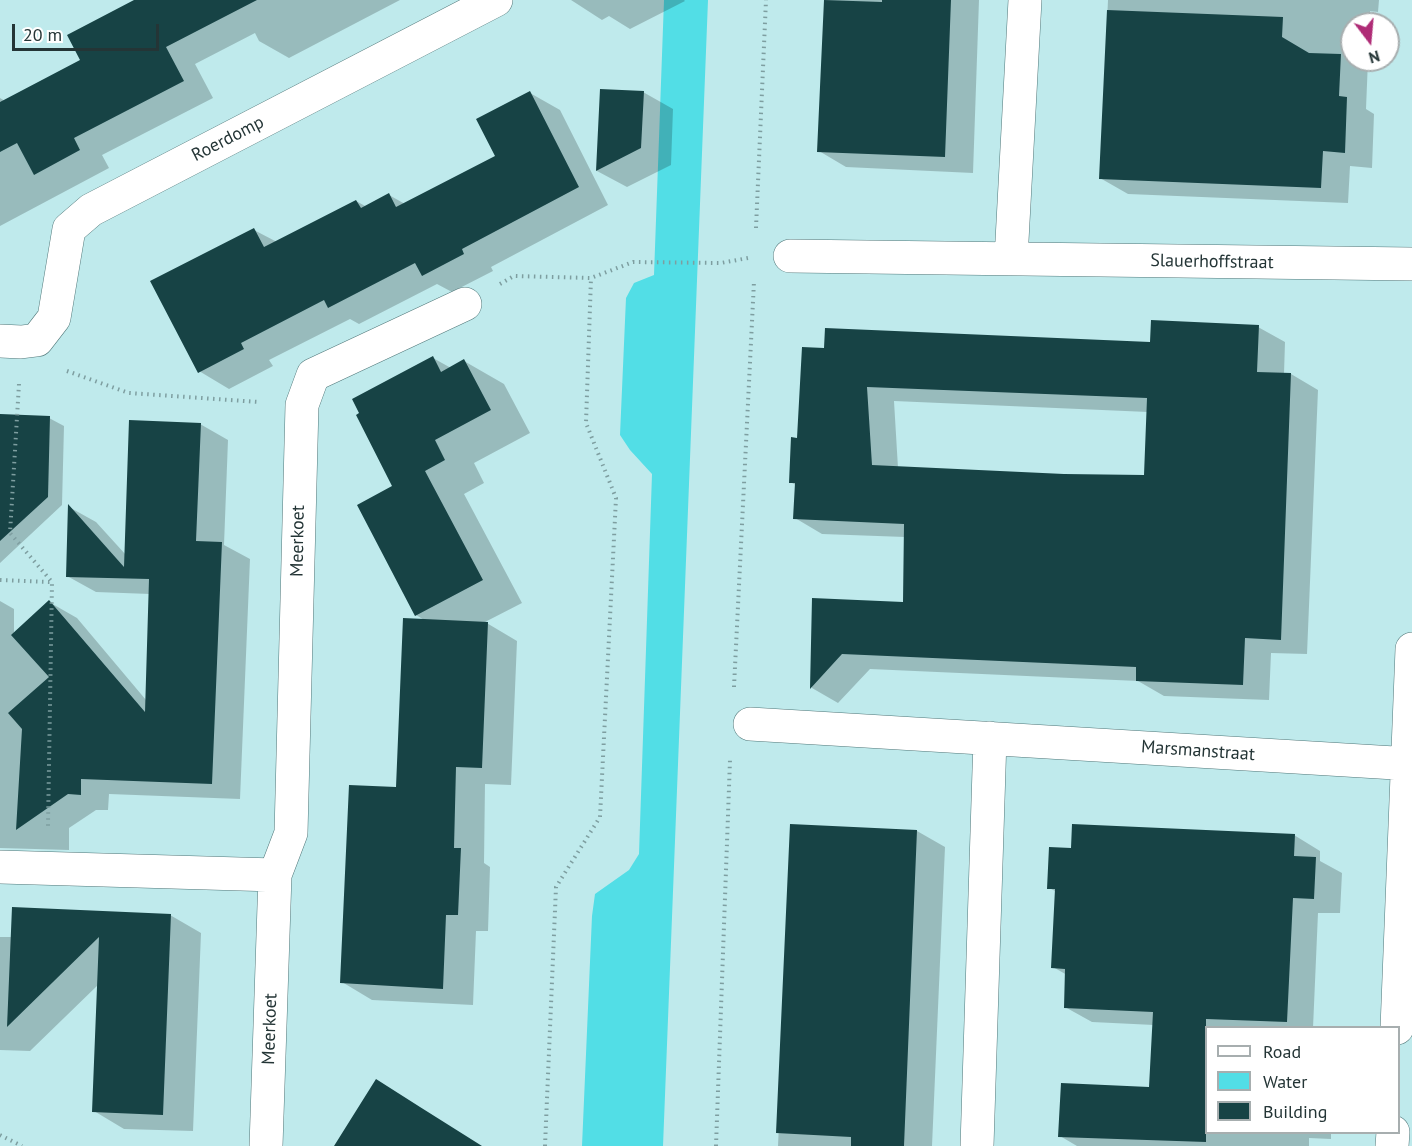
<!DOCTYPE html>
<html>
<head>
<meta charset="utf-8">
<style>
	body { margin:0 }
	#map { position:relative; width:1412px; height:1146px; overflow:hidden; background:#bfeaec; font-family:"PT Sans",sans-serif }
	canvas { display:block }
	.legend { position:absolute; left:1205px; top:1026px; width:195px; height:108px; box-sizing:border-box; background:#fff; border:2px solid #a7aeaf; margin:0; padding:8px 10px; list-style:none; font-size:18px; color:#243536 }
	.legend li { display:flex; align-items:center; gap:12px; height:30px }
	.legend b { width:30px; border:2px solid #a7aeaf }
	.north { position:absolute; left:1340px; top:12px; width:60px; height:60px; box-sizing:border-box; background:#fff; border:2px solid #a7aeaf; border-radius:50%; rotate:164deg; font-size:16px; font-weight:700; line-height:24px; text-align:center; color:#243536 }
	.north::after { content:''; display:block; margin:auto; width:21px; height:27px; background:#af2c76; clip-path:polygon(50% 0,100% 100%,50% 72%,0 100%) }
	.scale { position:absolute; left:12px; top:24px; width:147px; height:27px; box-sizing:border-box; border:3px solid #243536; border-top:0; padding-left:8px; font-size:18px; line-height:21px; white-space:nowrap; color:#243536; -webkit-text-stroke:4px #fff; paint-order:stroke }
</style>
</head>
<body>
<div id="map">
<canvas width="1412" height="1146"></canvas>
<ul class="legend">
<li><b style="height:8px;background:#fff"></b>Road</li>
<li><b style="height:16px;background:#52dee6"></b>Water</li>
<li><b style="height:16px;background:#174345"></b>Building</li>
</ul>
<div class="north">N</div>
<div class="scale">20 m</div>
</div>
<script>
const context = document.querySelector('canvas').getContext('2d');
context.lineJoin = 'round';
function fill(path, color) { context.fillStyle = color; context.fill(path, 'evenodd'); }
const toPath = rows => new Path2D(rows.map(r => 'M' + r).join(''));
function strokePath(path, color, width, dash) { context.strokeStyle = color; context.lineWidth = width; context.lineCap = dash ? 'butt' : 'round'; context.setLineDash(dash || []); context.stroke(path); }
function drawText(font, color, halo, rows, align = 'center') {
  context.font = font + ' "PT Sans",sans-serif'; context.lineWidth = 6; context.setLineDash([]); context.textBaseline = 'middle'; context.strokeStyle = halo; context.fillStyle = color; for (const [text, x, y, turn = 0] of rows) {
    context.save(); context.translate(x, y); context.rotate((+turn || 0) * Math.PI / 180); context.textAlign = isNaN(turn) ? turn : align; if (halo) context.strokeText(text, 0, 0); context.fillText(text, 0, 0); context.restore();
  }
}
const water = toPath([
	[664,0,708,0,663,1146,582,1146,592,916,595,894,629,870,639,854,652,474,630,450,620,435,626,298,634,283,654,275]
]);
const shadow = toPath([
	[138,0,400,0,289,58,259,41,255,33,195,64,213,98,102,155,109,168,0,226,0,98,5,101,82,60],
	[571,0,684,0,685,1,630,29,609,16,602,20],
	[825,0,979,0,973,173,846,167,819,151],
	[1108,0,1379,0,1378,12,1370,11,1370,24,1352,24,1352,60,1368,60,1366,109,1374,114,1372,168,1350,166,1348,203,1128,194,1100,178],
	[602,90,643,92,673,109,671,165,627,187,597,171],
	[530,93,560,110,608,205,491,267,493,271,452,292,437,284,359,324,350,319,269,360,273,366,229,389,199,371,254,230,277,242,356,201,367,207,389,195,405,204,498,157],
	[1258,327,1285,342,1284,374,1291,374,1318,390,1307,654,1271,653,1269,700,1164,696,1138,681,870,669,838,703,812,688,814,599,904,603,905,537,822,534,795,518,796,485,790,482,799,439,825,349,1152,343],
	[894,401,1148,412,1146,477,1064,476,898,468],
	[433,358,451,368,464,361,504,384,530,433,474,463,484,483,464,494,522,603,485,622,517,641,511,785,485,784,484,863,490,867,488,931,476,931,473,1005,372,1000,342,982,398,789,426,621,416,615,394,487],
	[0,416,49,418,64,426,62,505,0,563],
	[200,424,228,440,224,545,250,559,240,799,109,794,108,810,96,810,69,828,69,850,0,848,0,601,14,609,14,634,49,602,77,618,146,700,150,594,96,592,67,576,69,507,96,522,126,555],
	[792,825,917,831,945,847,932,1146,778,1146],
	[1294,835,1320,851,1320,861,1342,873,1340,913,1318,913,1313,1028,1206,1028,1206,1132,1331,1132,1331,1139,1309,1138,1309,1146,1077,1146,1060,1136,1151,1089,1154,1025,1092,1022,1065,1007,1067,975,1053,967,1057,892,1049,888,1072,849],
	[170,915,201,933,193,1131,124,1129,94,1111,99,984,30,1051,0,1050,0,937,12,937]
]);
const building = toPath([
	[134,0,257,0,166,47,184,81,74,138,80,150,34,175,17,143,0,152,0,102,80,60,67,35],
	[824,0,882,2,882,0,951,0,945,157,817,152],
	[1107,10,1283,17,1282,37,1309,53,1341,54,1339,96,1347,97,1345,153,1323,151,1321,188,1099,179],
	[600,89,644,91,641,148,596,171],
	[530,91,579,187,462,249,464,254,422,276,415,263,328,308,324,300,241,343,244,349,198,373,150,281,254,228,264,247,356,200,361,208,389,193,396,207,495,156,476,119],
	[1151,320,1259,325,1257,372,1291,373,1281,640,1245,638,1243,685,1136,681,1136,667,842,654,810,689,812,598,903,602,904,524,793,519,795,483,789,483,791,437,797,438,802,347,824,348,825,328,1150,342],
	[867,387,1147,398,1144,475,1064,474,872,465],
	[433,356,441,372,464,359,491,410,435,440,445,460,425,471,483,580,415,616,357,505,392,486,356,415,359,413,352,399],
	[0,414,50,416,48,497,0,541],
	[129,420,201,423,196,541,222,542,212,784,81,779,81,795,68,794,16,830,22,729,8,713,49,677,11,635,49,600,145,712,149,579,66,577,68,504,124,567],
	[403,618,488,622,482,768,456,767,454,848,461,848,458,915,446,915,443,989,340,983,349,785,396,787],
	[790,824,917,830,904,1146,851,1146,851,1137,776,1133],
	[1072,824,1295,834,1294,856,1316,857,1314,899,1293,898,1287,1022,1206,1019,1206,1142,1058,1137,1061,1083,1149,1087,1153,1012,1064,1008,1065,969,1051,968,1055,889,1047,889,1049,847,1071,848],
	[12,907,171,914,163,1115,92,1112,99,937,7,1027],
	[376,1079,420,1107,482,1146,334,1146]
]);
const path = toPath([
	[756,228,766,0],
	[500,284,514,276,591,278,633,262,721,263,748,258],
	[67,371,129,393,259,402],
	[19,384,10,533,52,582,48,826],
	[0,580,51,582],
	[734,687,754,281],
	[0,1135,22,1146],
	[545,1146,556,887,600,817,616,498,586,423,591,278],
	[716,1146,730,760]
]);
const minor = toPath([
	[790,256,1412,264],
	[1011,259,1025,0],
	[0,341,21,342,37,340,54,318,69,229,91,210,496,0],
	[750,724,1412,764],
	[0,867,275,875,266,1146],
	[275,875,291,833,302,405,313,375,465,304],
	[1397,1028,1412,649],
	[977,1146,990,738],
	[1392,1146,1393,1132]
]);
const streetNames = [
	["Roerdomp",228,139,-27],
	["Slauerhoffstraat",1212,262,1],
	["Meerkoet",298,541,-89],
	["Marsmanstraat",1198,751,4],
	["Meerkoet",270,1029,-88]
];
fill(water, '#52dee6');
fill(shadow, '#0003');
fill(building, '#174345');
strokePath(minor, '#507779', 34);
strokePath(path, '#7e9ea0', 4, [1.5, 4.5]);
strokePath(minor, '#fff', 33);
drawText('18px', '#243536', '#fff', streetNames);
</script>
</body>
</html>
